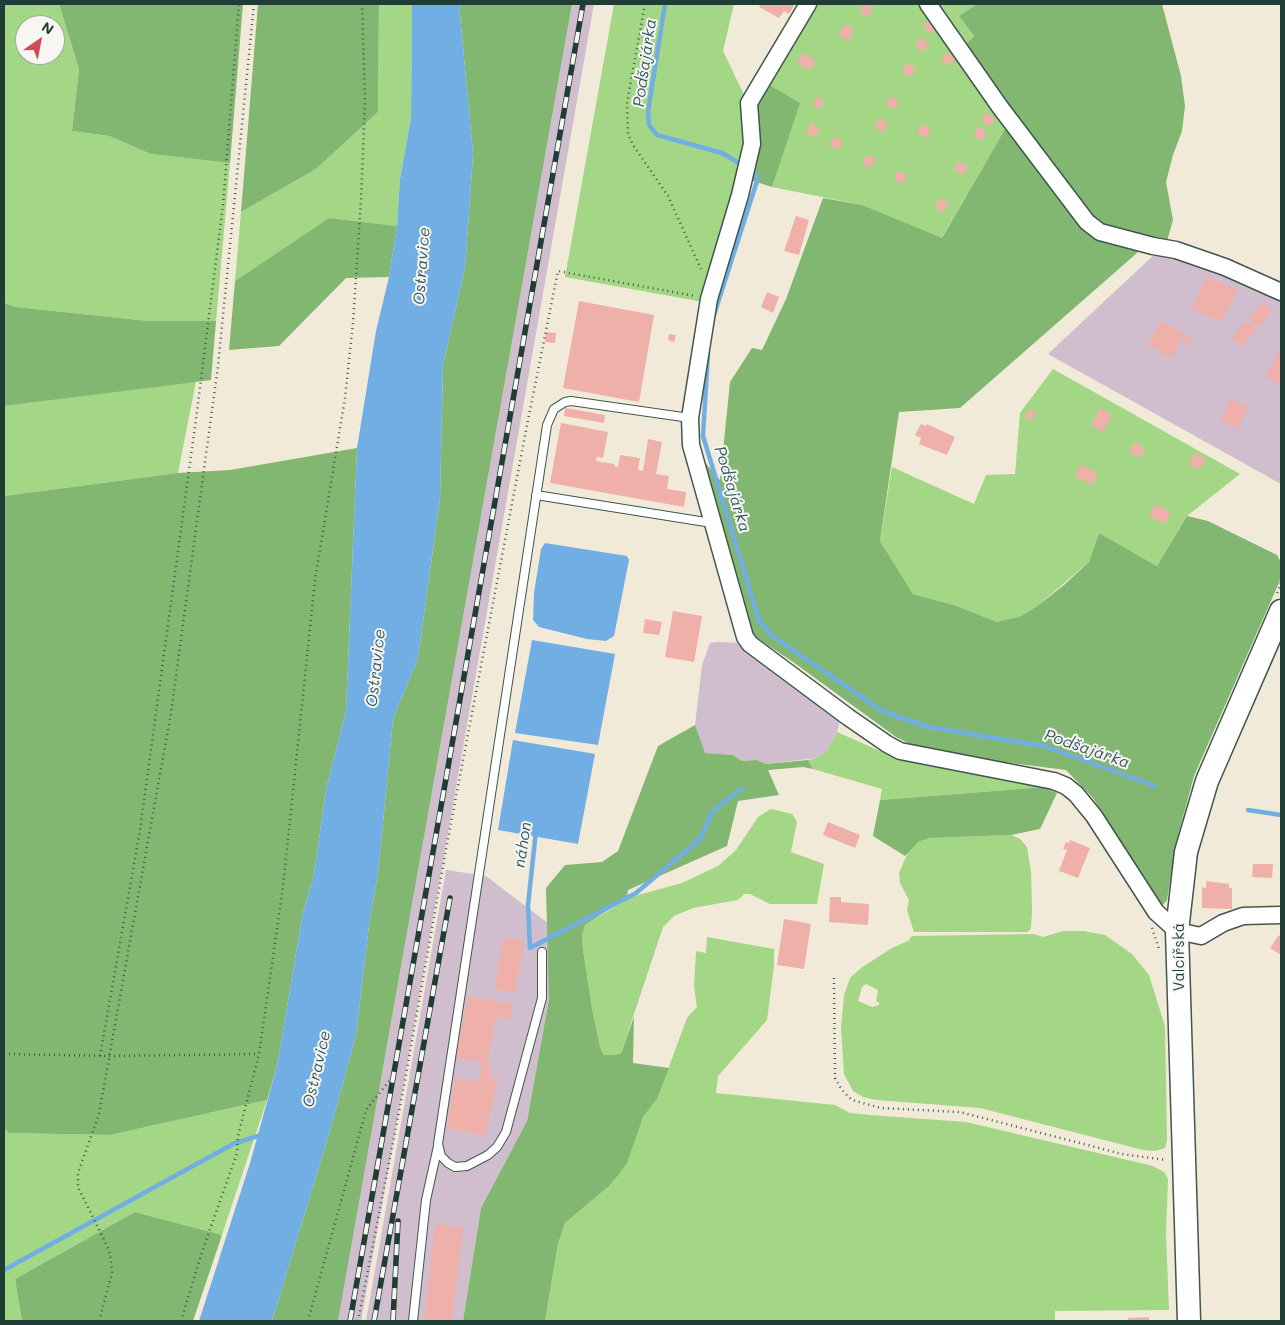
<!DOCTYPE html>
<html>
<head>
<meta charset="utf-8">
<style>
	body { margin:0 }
	#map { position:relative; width:1285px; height:1325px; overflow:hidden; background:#f2ead8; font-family:Mali,sans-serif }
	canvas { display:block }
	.frame { position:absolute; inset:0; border:5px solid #1f3d34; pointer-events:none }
	.north { position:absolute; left:15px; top:15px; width:50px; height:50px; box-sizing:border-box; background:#f6f6f2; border:1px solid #a0aca6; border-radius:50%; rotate:33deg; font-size:14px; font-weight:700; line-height:20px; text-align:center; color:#1f3d34 }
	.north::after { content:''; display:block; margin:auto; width:18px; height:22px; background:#d1495b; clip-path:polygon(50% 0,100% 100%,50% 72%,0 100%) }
</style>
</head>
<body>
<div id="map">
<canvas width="1285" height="1325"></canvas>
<div class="frame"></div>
<div class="north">N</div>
</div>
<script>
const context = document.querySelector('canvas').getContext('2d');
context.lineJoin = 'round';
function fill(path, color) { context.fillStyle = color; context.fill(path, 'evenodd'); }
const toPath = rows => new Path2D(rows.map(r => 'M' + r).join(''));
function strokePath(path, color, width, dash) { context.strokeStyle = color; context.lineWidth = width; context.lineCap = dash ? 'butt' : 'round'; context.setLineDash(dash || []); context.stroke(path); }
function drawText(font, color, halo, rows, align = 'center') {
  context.font = font + ' Mali,sans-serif'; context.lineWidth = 4; context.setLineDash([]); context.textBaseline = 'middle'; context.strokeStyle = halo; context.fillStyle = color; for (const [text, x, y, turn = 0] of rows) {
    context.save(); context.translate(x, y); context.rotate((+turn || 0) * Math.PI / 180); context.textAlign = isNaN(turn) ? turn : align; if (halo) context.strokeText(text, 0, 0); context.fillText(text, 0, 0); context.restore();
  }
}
const industrial = toPath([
	[572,4,594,4,405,1077,361,1321,338,1321],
	[1158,251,1251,283,1281,300,1281,484,1048,354],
	[718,642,742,643,841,716,837,732,826,752,816,758,766,764,757,760,742,761,733,755,704,753,695,725,702,665,710,643],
	[446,870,486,876,549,924,549,999,527,1121,481,1208,463,1321,366,1321]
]);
const green = toPath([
	[4,4,59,4,79,69,72,131,109,136,151,154,230,163,216,321,148,321,16,307,4,303],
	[25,25,55,25,55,55,25,55],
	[379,4,412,4,411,118,400,179,397,226,329,218,235,281,241,212,316,169,378,112],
	[614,4,734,4,723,51,747,101,748,143,703,302,565,277],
	[813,4,923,4,977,77,1005,129,941,239,862,205,772,187,781,155,764,82],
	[936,4,977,4,959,16,974,36,965,45],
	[1053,369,1240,474,1187,516,1157,566,1099,533,1089,562,1036,607,1018,618,997,622,954,605,913,594,880,541,892,467,974,504,986,475,1015,474,1020,413],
	[196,381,178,473,4,496,4,406],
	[837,732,898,759,1045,787,880,800,882,789,813,769,808,760,816,758,826,752],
	[771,809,792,814,797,822,791,852,824,864,817,904,770,904,750,894,744,894,738,900,693,908,674,916,663,927,621,1053,615,1055,604,1055,600,1047,592,1008,583,949,582,936,585,925,631,897,682,883,718,866,736,850,758,817],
	[1011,835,1020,839,1027,847,1031,871,1032,911,1031,928,1028,932,914,932,907,910,909,900,900,883,899,873,909,850,918,842,930,838],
	[1063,931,1084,931,1105,935,1132,954,1149,975,1165,1026,1167,1140,1165,1148,1155,1151,1143,1150,980,1108,877,1100,863,1097,853,1091,844,1074,841,1028,844,995,850,978,861,968,892,948,908,941,912,936,1034,934,1043,937],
	[866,984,878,990,876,1002,879,1002,879,1005,872,1007,858,1001,862,987],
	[707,937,774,949,774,966,767,1020,718,1076,716,1093,835,1105,850,1113,870,1115,966,1122,1153,1166,1164,1172,1168,1179,1166,1234,1169,1310,1055,1311,1055,1321,545,1321,558,1244,565,1223,608,1187,643,1117,657,1099,687,1018,697,1007,694,986,696,951,706,953],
	[267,1100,222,1235,135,1212,15,1279,22,1321,4,1321,4,1128,9,1133,110,1135]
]);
const forest = toPath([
	[59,4,243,4,230,163,151,154,109,136,72,131,79,69],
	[258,4,379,4,378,112,316,169,241,212],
	[459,4,572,4,338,1321,272,1321,330,1131,356,1035,370,917,378,874,393,719,418,658,440,498,443,365,465,268,473,154],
	[977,4,1162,4,1181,76,1185,106,1182,131,1173,155,1166,182,1173,220,1167,241,1144,236,1137,253,960,408,899,412,880,541,913,594,954,605,997,622,1019,617,1036,607,1064,585,1089,562,1099,533,1157,566,1187,516,1208,521,1277,555,1281,562,1281,578,1194,776,1177,839,1167,900,1162,906,1150,892,1093,798,1066,770,948,755,916,747,896,737,793,662,757,638,750,629,701,458,720,480,730,382,752,348,762,350,786,299,823,198,862,205,942,238,1005,129,1009,114,965,45,974,36,959,16],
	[764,82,800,103,772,187,750,180,754,102],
	[329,218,397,226,389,277,346,278,279,346,229,350,235,281],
	[4,303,16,307,148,321,216,321,211,380,4,406],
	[357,448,346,711,326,789,314,875,303,912,277,1066,267,1100,110,1135,9,1133,4,1128,4,496,178,473,230,470],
	[695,725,705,753,733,755,742,761,757,760,766,764,808,760,813,769,803,767,768,770,779,795,738,801,727,846,628,890,627,898,585,925,582,936,583,949,592,1008,600,1047,604,1055,615,1055,621,1053,634,1017,633,1063,669,1068,657,1099,643,1117,627,1163,619,1174,608,1187,565,1223,558,1244,545,1321,463,1321,481,1208,527,1121,549,999,546,888,565,865,602,862,618,851,658,746],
	[1045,787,1057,793,1040,829,1011,835,930,838,918,842,905,856,873,836,880,800],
	[135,1212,222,1235,193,1321,22,1321,15,1279]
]);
const water = toPath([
	[412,4,459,4,473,154,465,268,443,365,440,498,418,658,393,719,378,874,370,917,356,1035,330,1131,272,1321,199,1321,250,1163,277,1066,303,912,314,875,326,789,346,711,357,448,376,331,389,277,397,226,400,179,411,118],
	[545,543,627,556,629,560,614,636,606,641,587,639,539,627,533,620,534,593,541,549],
	[532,640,615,654,598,745,515,733],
	[513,740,595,754,578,844,498,830]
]);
const stream = toPath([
	[665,4,648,112,649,125,657,135,722,153,744,166],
	[713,318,757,181,755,174,750,171],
	[708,353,703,436,759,620,771,635,882,711,928,727,1044,746,1155,786],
	[1248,810,1281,815],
	[536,831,528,905,530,948,636,893,700,839,713,811,742,788],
	[4,1270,233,1144,261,1135]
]);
const building = toPath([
	[761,4,791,4,794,6,789,14,784,11,779,18,759,7],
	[863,4,873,7,868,17,859,12],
	[930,20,937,28,930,34,923,26],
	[845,24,854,30,848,41,838,35],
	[920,38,929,43,923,52,915,47],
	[946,52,955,57,950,66,941,60],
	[803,53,816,60,811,70,797,63],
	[906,63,916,68,911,77,902,72],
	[817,96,824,100,820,109,813,106],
	[890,96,899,101,895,109,885,104],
	[986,112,995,118,990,126,981,121],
	[879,118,888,123,884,132,875,128],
	[811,123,820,128,815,137,806,133],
	[921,124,931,129,926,138,917,133],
	[978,127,987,132,982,141,973,136],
	[835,136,843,142,838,150,829,145],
	[867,154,876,159,871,168,862,164],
	[959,161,968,167,963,175,954,170],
	[898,171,907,175,903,184,894,180],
	[940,198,949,203,943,212,934,207],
	[796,216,809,220,799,255,784,251],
	[1208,276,1238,291,1220,322,1192,308],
	[767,292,779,297,773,313,761,307],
	[579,301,654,315,639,402,563,388],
	[1263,302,1272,309,1258,328,1248,319],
	[1161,321,1184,334,1171,358,1148,345],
	[1246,321,1256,329,1242,346,1232,338],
	[546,332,556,333,555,343,545,342],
	[669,334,676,335,674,342,668,340],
	[1186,335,1192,339,1187,346,1182,343],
	[1281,346,1281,385,1266,377],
	[1230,399,1248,407,1238,429,1220,421],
	[565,408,605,415,604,423,564,416],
	[1100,408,1112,415,1103,432,1091,425],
	[1029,409,1036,413,1031,421,1025,417],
	[561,423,608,432,603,458,597,457,596,461,615,464,614,466,618,467,620,455,640,458,638,470,643,471,648,439,662,442,656,474,669,476,667,489,686,492,684,507,550,483],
	[921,424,926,426,927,424,955,437,947,455,919,444,921,438,915,435],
	[1135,442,1145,448,1140,458,1129,452],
	[1195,453,1206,459,1200,470,1189,464],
	[1081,464,1098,474,1092,485,1075,476],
	[1155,504,1171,513,1164,524,1149,516],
	[673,611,702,616,694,662,665,657],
	[645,619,662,622,659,635,643,633],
	[828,822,860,835,855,848,823,835],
	[1070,840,1090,848,1078,878,1059,871,1067,850,1063,849,1066,842,1069,843],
	[1253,864,1273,864,1272,878,1252,877],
	[1206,881,1229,884,1229,888,1232,888,1232,909,1202,908,1202,887,1206,888],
	[830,897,841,897,841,902,869,904,868,925,829,922],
	[784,919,811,924,804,969,777,965],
	[1281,935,1281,955,1270,948,1278,936],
	[504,937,524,941,515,993,494,989],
	[468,996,512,1004,510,1020,496,1017,487,1065,491,1066,489,1078,498,1079,485,1136,446,1128,456,1078,478,1082,482,1062,456,1057],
	[435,1224,463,1228,452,1321,424,1321],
	[1149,1317,1149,1321,1128,1321,1128,1318]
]);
const path = toPath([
	[645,4,627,103,628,134,633,145,668,196,701,269],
	[1277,593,1281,582],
	[1152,928,1159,949],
	[834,978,835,1078,842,1090,852,1100,881,1108,960,1112,1122,1154,1166,1160],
	[4,1054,109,1056,259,1054],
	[100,1056,140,830,196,419,223,205,239,4],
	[99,1321,112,1273,111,1261,109,1250,78,1187,78,1173,99,1114,171,713,218,366,254,4],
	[181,1321,201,1255,237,1153,238,1136,259,1054,283,887,315,580,345,398,353,323,361,200,365,102,362,4],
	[308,1321,366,1110,394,1075],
	[358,1321,404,1086,447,844,527,425,558,271,695,296]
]);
const service = toPath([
	[536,495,712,523],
	[542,952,542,998,506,1132,497,1147,488,1155,467,1166,455,1167,448,1163,441,1156,438,1144,547,425,554,409,565,402,571,401,690,418],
	[413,1321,426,1200,438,1146]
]);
const minor = toPath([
	[808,4,749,103,752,144,740,195,709,299,690,418,691,445,745,637,750,644,848,717,887,744,900,751,1054,781,1066,786,1076,794,1094,816,1156,912,1177,931,1201,936,1223,923,1243,916,1281,915],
	[928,4,1000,107,1087,222,1100,232,1153,246,1176,250,1225,267,1281,292]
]);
const secondary = toPath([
	[1189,1321,1177,931,1186,852,1207,781,1281,611]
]);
const rail = toPath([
	[350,1321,583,4],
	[374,1321,450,898],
	[393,1321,398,1221]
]);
const streetNames = [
	["Valcířská",1179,957,-90]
];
const waterNames = [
	["Podšajárka",645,63,-82],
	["Ostravice",422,266,-86],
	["Podšajárka",732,489,73],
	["Ostravice",376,668,-84],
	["Podšajárka",1087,749,19],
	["náhon",523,845,-81],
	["Ostravice",317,1069,-77]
];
fill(industrial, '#d0bdce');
fill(green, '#a3d685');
fill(forest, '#82b772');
fill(water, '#71aee3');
strokePath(stream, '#71aee3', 4.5);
fill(building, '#f0b0aa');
strokePath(service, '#3f574d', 10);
strokePath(minor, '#3f574d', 19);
strokePath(secondary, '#3f574d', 25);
strokePath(path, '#3f574d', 2.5, [1, 4]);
strokePath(service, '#fff', 8);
strokePath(minor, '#fff', 16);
strokePath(secondary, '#fff', 22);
strokePath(rail, '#1f3d34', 5.5);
strokePath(rail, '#f6f6f2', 4, [11]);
drawText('15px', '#1f3d34', '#f6f6f2', streetNames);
drawText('italic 16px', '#345960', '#f6f6f2', waterNames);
</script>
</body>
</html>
